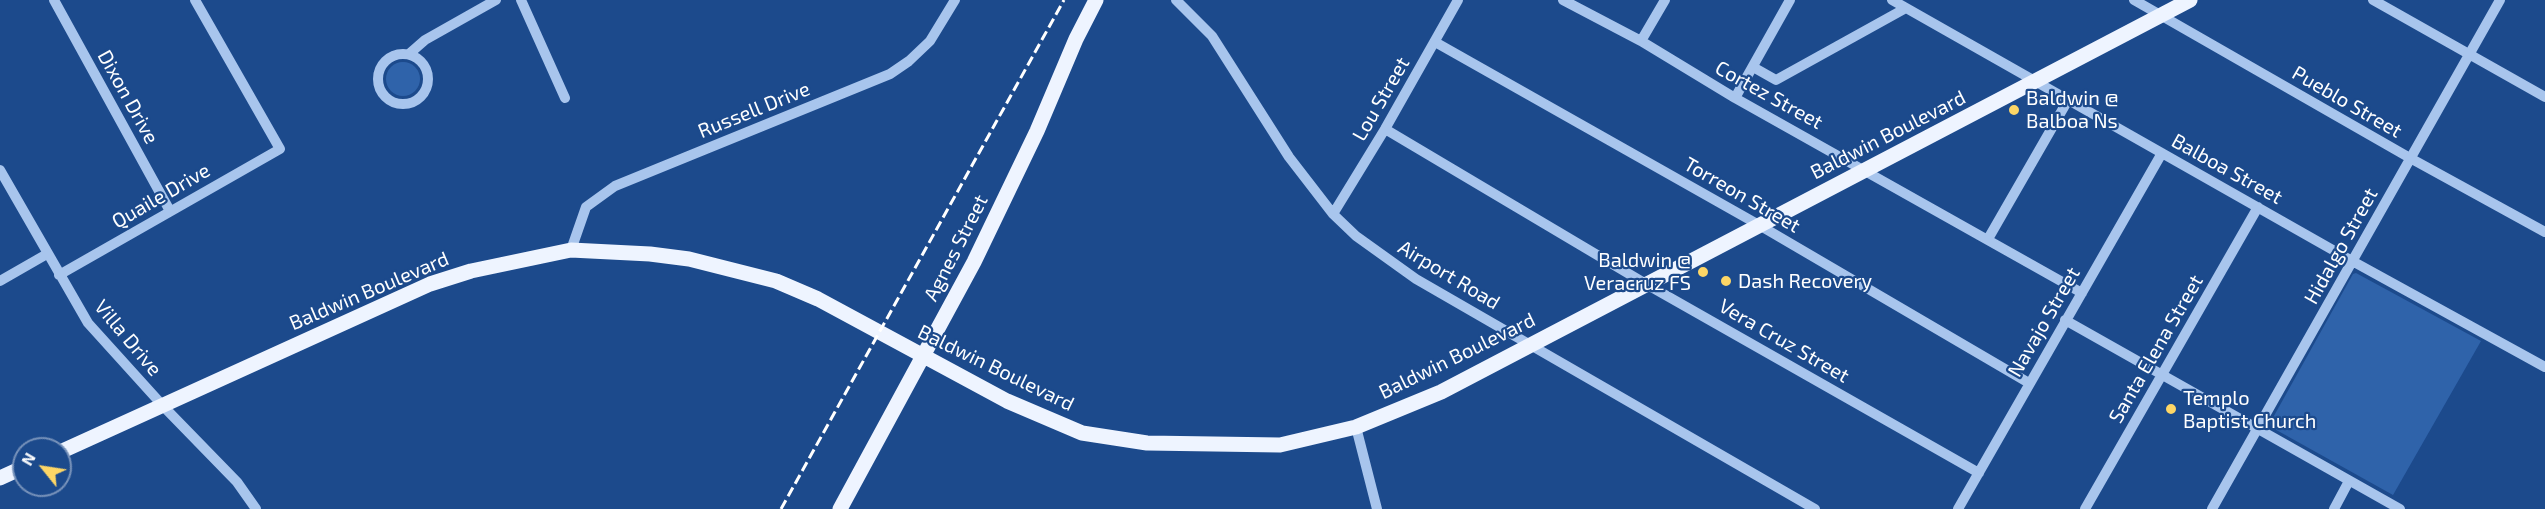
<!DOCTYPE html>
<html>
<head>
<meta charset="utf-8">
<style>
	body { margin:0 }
	#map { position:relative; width:2545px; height:509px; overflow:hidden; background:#1c4a8c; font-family:"Exo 2",sans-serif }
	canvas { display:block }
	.north { position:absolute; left:12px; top:437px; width:60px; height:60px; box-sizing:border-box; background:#1c4a8c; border:2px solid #7792ba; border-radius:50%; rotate:300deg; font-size:16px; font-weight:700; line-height:24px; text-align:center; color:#fff }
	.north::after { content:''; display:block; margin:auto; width:21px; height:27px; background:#fdd666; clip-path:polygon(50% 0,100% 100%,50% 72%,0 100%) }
</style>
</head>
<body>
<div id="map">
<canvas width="2545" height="509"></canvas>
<div class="north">N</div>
</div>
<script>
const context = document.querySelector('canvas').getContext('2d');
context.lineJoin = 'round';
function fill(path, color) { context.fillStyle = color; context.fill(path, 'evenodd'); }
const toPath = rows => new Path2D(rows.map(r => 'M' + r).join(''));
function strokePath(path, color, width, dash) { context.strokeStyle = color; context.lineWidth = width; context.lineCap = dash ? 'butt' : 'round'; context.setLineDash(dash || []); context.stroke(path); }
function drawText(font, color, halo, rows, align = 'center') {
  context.font = font + ' "Exo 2",sans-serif'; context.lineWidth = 4.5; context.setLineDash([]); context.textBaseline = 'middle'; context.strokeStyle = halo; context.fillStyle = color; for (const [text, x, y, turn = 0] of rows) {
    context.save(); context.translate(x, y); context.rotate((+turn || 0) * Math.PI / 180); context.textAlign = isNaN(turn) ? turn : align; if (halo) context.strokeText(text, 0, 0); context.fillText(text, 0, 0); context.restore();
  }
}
const green = toPath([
	'386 79a17 17 0 1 1 34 0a17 17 0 1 1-34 0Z',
	[2356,273,2481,341,2393,495,2271,427,2270,423,2353,274]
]);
const minor = toPath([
	[54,0,170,211],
	[521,0,565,98],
	[1176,0,1212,36,1289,157,1333,214,1356,236,1416,279,1815,509],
	[1563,0,1641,41,1735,98,2082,293],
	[1892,0,2354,262,2545,367],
	[2134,0,2410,158,2545,232],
	[2373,0,2545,97],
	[1641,41,1665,0],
	[1435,42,1759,225,2029,383],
	[409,54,425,40,496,0],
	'378 79a25 25 0 1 1 50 0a25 25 0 1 1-50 0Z',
	[1753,67,1776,80,1906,8],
	[1735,98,1790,0],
	[1385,129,1646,284,1979,473],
	[0,170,88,323,164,407,237,482,256,509],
	[1333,214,1385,129,1458,0],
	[1988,239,2068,100],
	[571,250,586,207,615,186,890,74,909,61,930,41,955,0],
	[59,275,280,149,195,0],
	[0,281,47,254],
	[2065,320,2400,509],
	[1356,427,1377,509],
	[1958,509,2162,153],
	[2085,509,2258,207],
	[2212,509,2500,0],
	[2334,509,2349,481]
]);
const major = toPath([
	[60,452,430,284,471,271,571,250,650,254,689,259,776,281,818,299,1007,401,1082,433,1147,443,1280,445,1356,427,1441,392,2190,0],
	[0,478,24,467],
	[840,509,974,262,1037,131,1076,39,1096,0]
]);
const rail = toPath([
	[781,509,1064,0]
]);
const markers = [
	[2014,110,6,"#fdd666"],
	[1703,272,6,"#fdd666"],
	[1726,281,6,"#fdd666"],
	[2171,409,6,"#fdd666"]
];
const streetNames = [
	["Cortez Street",1769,95,29],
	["Dixon Drive",128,97,61],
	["Lou Street",1381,99,-60],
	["Pueblo Street",2347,102,30],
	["Russell Drive",754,110,-22],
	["Baldwin Boulevard",1888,135,-27],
	["Balboa Street",2227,169,29],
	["Torreon Street",1742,195,30],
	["Quaile Drive",161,196,-30],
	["Hidalgo Street",2341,246,-61],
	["Agnes Street",956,248,-63],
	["Airport Road",1449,275,31],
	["Baldwin Boulevard",369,291,-23],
	["Navajo Street",2044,322,-60],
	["Villa Drive",128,338,50],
	["Vera Cruz Street",1784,341,30],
	["Santa Elena Street",2156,349,-60],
	["Baldwin Boulevard",1457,356,-26],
	["Baldwin Boulevard",996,368,26]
];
const poiNames = [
	["Baldwin @",2026,98],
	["Balboa Ns",2026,121],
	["Baldwin @",1691,260,"right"],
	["Veracruz FS",1691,283,"right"],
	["Dash Recovery",1738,281],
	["Templo",2183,398],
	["Baptist Church",2183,421]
];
fill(green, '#2f63aa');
strokePath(minor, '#a8c5ed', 10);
strokePath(major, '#eef4ff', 15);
strokePath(rail, '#fff', 3, [10, 4.5]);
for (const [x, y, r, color] of markers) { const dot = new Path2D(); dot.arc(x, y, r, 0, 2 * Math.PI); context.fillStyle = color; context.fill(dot); strokePath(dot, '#1c4a8c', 2); }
drawText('20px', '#fff', '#1c4a8c', streetNames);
drawText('20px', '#fff', '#1c4a8c', poiNames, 'left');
</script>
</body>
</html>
